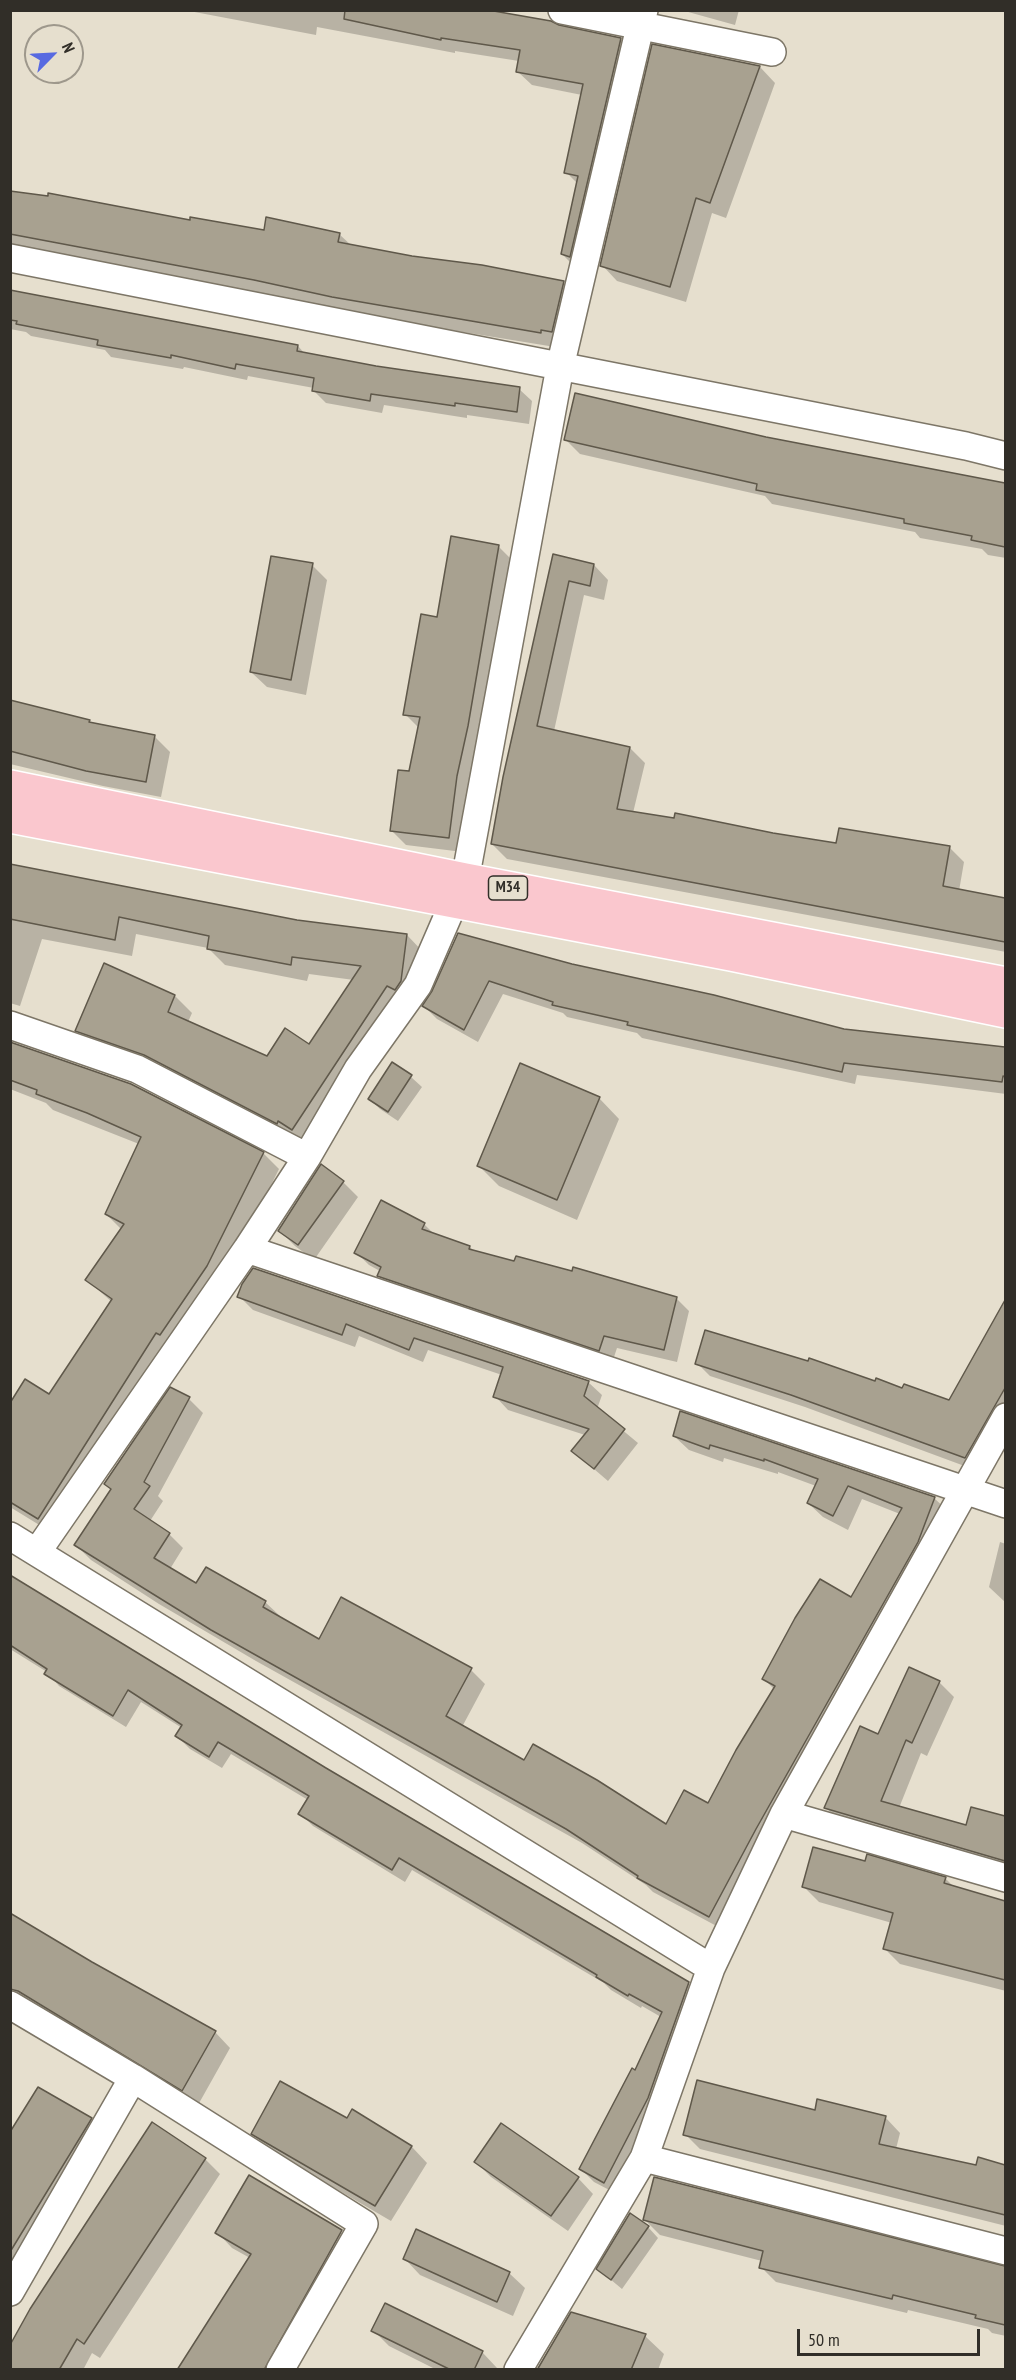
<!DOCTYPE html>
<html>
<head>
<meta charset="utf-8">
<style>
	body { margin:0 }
	#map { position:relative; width:1016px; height:2380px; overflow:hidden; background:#e6dfce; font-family:"PT Sans Narrow",sans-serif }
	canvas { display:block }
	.frame { position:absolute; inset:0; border:12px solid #312e28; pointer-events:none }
	.north { position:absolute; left:24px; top:24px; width:60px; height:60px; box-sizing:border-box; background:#e6dfce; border:2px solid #9e988c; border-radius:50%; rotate:66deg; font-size:16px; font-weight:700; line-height:24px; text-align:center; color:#312e28 }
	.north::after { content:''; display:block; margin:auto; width:21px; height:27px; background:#586ae1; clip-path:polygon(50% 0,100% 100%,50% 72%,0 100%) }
	.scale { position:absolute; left:797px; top:2329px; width:183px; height:27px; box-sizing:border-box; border:3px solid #312e28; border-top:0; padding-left:8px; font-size:18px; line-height:21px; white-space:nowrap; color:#312e28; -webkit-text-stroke:4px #e6dfce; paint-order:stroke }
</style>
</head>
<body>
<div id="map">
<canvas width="1016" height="2380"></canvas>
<div class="frame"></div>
<div class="north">N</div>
<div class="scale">50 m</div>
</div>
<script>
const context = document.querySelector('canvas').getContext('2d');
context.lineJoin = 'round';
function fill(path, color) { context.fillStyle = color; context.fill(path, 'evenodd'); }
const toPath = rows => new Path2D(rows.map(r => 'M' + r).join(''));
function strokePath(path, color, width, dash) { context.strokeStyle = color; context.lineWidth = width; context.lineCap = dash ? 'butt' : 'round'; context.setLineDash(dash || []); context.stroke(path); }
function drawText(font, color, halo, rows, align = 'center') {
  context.font = font + ' "PT Sans Narrow",sans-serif'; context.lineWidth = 6; context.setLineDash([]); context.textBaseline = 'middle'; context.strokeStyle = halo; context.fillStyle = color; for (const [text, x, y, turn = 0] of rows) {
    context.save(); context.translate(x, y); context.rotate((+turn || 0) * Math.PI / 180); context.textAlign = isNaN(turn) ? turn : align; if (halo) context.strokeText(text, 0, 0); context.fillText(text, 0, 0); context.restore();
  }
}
const shadow = toPath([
	[184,10,478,10,621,39,635,53,576,268,562,254,578,184,566,172,582,95,532,85,517,71,519,61,455,51,455,53,317,27,316,35],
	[681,10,739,10,735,25],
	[653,46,760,67,775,83,726,218,712,213,686,302,617,281,602,265],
	[10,192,265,232,339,234,352,246,563,282,578,297,555,347,420,325,44,251,10,246],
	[10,291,298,346,305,354,376,368,519,389,532,401,529,424,467,415,467,418,384,405,382,413,326,403,314,391,314,388,248,376,247,380,184,367,183,369,111,357,105,350,31,336,26,332,10,329],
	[765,438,1006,484,1006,558,988,555,982,549,920,538,915,532,772,504,765,496,580,454,566,440],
	[498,546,513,561,463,852,406,845,391,830,410,773,419,728,405,714,439,618],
	[554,556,594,565,608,580,604,600,584,595,554,731,630,748,645,763,633,813,837,844,949,847,964,862,959,891,1006,900,1006,952,507,859,492,844],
	[312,565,327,580,306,695,267,687,251,672],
	[10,702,89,722,91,724,154,736,170,752,161,797,103,786,10,764],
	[10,865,297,921,407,935,424,953,309,1146,94,1048,77,1030,105,965,175,996,192,1013,188,1022,268,1058,309,1046,354,980,309,974,307,981,225,965,208,948,136,934,132,956,42,939,20,1006,10,1003],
	[458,935,572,965,844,1030,1006,1049,1006,1094,857,1075,855,1084,642,1038,637,1033,567,1017,563,1013,503,994,478,1042,437,1019,424,1006,434,992],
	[10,1043,263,1153,279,1169,223,1282,54,1534,10,1507,10,1401,49,1396,112,1302,87,1280,122,1230,106,1214,139,1144,53,1110,46,1103,10,1089],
	[392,1064,411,1077,422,1087,398,1121,380,1109,369,1098],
	[599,1098,619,1119,577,1220,499,1186,479,1166],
	[343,1182,358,1197,314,1260,295,1246,280,1231],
	[382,1202,424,1224,434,1234,470,1247,474,1252,515,1263,676,1298,689,1311,677,1362,617,1348,612,1363,392,1289,379,1276,380,1271,369,1265,356,1252],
	[243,1285,588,1382,602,1395,597,1409,638,1443,608,1481,573,1451,585,1435,508,1410,495,1396,502,1375,428,1350,423,1362,359,1336,355,1347,253,1310,239,1296],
	[1006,1301,1006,1423,978,1471,805,1407,710,1376,697,1363,876,1383,949,1402],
	[189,1399,203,1413,158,1496,163,1501,150,1521,169,1534,183,1548,170,1569,197,1585,265,1602,280,1616,279,1618,319,1641,471,1670,485,1684,462,1727,525,1762,667,1826,709,1805,775,1690,764,1679,851,1599,900,1514,862,1499,848,1530,823,1517,808,1503,816,1486,778,1472,778,1474,724,1458,723,1462,689,1450,674,1436,934,1498,949,1512,724,1930,653,1892,646,1885,582,1843,256,1661,159,1604,91,1560,76,1545],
	[1000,1542,1006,1544,1006,1603,989,1587],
	[10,1578,234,1714,688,1983,702,1996,617,2194,594,2182,581,2169,636,2072,661,2017,642,2006,641,2008,611,1990,604,1983,412,1870,405,1882,313,1826,300,1813,308,1800,231,1754,222,1768,190,1749,177,1736,182,1728,141,1702,126,1727,59,1686,47,1672,10,1649],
	[939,1682,954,1697,927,1756,921,1753,899,1808,967,1827,972,1809,1006,1818,1006,1871,841,1822,826,1808,879,1736],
	[945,1878,955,1888,1006,1902,1006,1991,900,1964,885,1949,892,1923,819,1902,803,1886],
	[10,1914,91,1963,215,2032,230,2048,198,2105,10,1995],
	[353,2111,412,2147,427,2163,391,2221,268,2149,253,2134,347,2120],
	[816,2111,885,2117,900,2133,896,2149,977,2167,979,2159,1006,2167,1006,2226,700,2149,685,2134],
	[91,2120,106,2135,10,2294,10,2134],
	[205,2159,220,2174,100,2358,92,2353,83,2370,10,2370],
	[476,2162,578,2178,593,2194,568,2231,491,2177],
	[249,2177,341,2232,357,2247,288,2370,180,2370,250,2258,232,2248,217,2232],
	[645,2220,1006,2268,1006,2336,992,2333,988,2329,908,2310,907,2313,776,2282,761,2267,762,2261,660,2235],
	[648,2227,658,2238,622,2289,598,2269],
	[405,2259,509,2273,525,2288,513,2316,420,2275],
	[373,2330,482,2352,497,2368,497,2370,437,2370,389,2346],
	[645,2336,664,2354,658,2370,538,2370]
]);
const building = toPath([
	[345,10,488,10,551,21,559,25,621,38,570,257,561,254,578,176,564,173,583,84,516,72,520,50,441,38,441,40,344,19,345,10],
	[652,44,760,66,710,203,696,198,670,287,600,266,652,44],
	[10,191,48,196,48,193,190,220,190,217,264,230,266,217,340,233,338,242,412,256,482,265,564,281,552,332,541,330,541,333,332,297,254,280,10,234,10,191],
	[10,290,298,345,297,351,376,366,520,387,517,412,455,403,455,406,371,394,370,401,312,391,314,378,236,364,235,369,171,355,171,358,97,345,98,340,16,324,17,321,10,320,10,290],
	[575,393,766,437,1005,483,1005,547,971,540,972,536,904,523,904,519,756,490,757,484,564,440,575,393],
	[451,536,499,545,468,726,457,776,449,838,390,831,398,770,409,771,420,717,403,715,421,614,437,617,451,536],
	[553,554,594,564,590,586,569,581,537,726,630,747,617,809,674,818,675,813,773,833,836,843,839,828,950,846,943,886,1005,898,1005,942,491,844,503,777,553,554],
	[271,556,313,563,291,680,250,672,271,556],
	[10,700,90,720,89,722,155,735,146,782,86,771,10,751,10,700],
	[10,864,297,920,407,934,401,981,395,990,387,986,292,1130,278,1121,277,1124,144,1055,75,1031,104,963,175,995,168,1012,267,1056,285,1028,309,1044,361,966,292,957,291,965,207,949,209,936,119,917,115,940,10,919,10,864],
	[458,933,572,964,714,995,844,1029,1005,1047,1005,1077,1003,1076,1002,1082,844,1063,842,1072,627,1025,628,1022,552,1005,553,1002,489,981,464,1030,422,1006,432,991,458,933],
	[10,1042,131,1084,264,1152,207,1266,160,1335,156,1333,38,1519,10,1502,10,1403,25,1379,49,1394,112,1299,85,1280,124,1224,105,1214,141,1137,87,1113,36,1094,37,1090,10,1080,10,1042],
	[392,1062,412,1075,388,1112,368,1099,392,1062],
	[520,1063,600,1097,557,1200,477,1166,520,1063],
	[321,1164,344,1181,298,1245,278,1231,321,1164],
	[381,1200,425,1223,422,1229,470,1246,469,1249,514,1261,516,1256,572,1271,573,1267,677,1297,664,1350,604,1336,599,1351,377,1276,381,1267,354,1253,381,1200],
	[253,1268,589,1381,584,1396,625,1429,594,1469,571,1451,589,1429,493,1397,503,1367,414,1338,409,1350,346,1324,342,1335,237,1297,242,1284,253,1268],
	[1005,1300,1005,1388,965,1458,791,1395,695,1364,705,1330,808,1361,809,1358,875,1381,876,1378,902,1388,904,1384,949,1400,1005,1300],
	[170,1387,190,1397,144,1482,150,1486,134,1509,170,1533,154,1558,196,1583,206,1567,266,1601,263,1607,319,1639,341,1597,472,1668,446,1716,524,1760,533,1744,597,1780,666,1824,684,1790,708,1803,736,1750,775,1686,762,1679,795,1618,820,1579,851,1597,902,1508,848,1486,833,1516,807,1503,818,1479,764,1459,764,1461,710,1445,709,1449,673,1436,680,1411,935,1497,918,1542,756,1829,709,1917,637,1878,638,1876,566,1829,211,1630,74,1545,111,1489,104,1484,170,1387],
	[10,1575,326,1768,689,1982,648,2098,604,2183,579,2169,632,2068,635,2070,662,2012,629,1994,628,1996,596,1977,597,1975,399,1858,392,1870,298,1814,309,1796,218,1742,209,1757,175,1736,182,1725,128,1690,113,1716,44,1674,47,1669,10,1645,10,1575],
	[909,1667,940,1681,912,1743,906,1740,881,1801,966,1825,971,1807,1005,1816,1005,1861,824,1808,860,1726,878,1734,909,1667],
	[813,1847,865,1861,867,1854,946,1877,944,1883,1005,1901,1005,1980,883,1949,893,1913,802,1887,813,1847],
	[10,1913,92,1962,216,2031,182,2091,18,1991,10,1989,10,1913],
	[697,2080,815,2110,817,2099,886,2116,879,2144,976,2165,978,2157,1005,2165,1005,2215,683,2135,697,2080],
	[280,2081,347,2118,352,2109,412,2146,375,2206,251,2134,280,2081],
	[38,2087,92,2118,10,2252,10,2132,38,2087],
	[152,2122,206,2158,84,2344,77,2339,59,2370,10,2370,10,2345,30,2309,152,2122],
	[501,2123,579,2177,551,2216,474,2162,501,2123],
	[249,2175,342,2230,264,2370,177,2370,251,2254,215,2233,249,2175],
	[654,2177,1005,2266,1005,2325,975,2318,976,2315,893,2295,892,2299,759,2268,763,2251,643,2220,654,2177],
	[630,2213,649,2226,611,2280,596,2269,630,2213],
	[416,2229,510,2272,497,2302,403,2259,416,2229],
	[385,2303,483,2351,474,2370,451,2370,371,2331,385,2303],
	[571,2312,646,2334,631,2370,537,2370,571,2312]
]);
const minor = toPath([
	[562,10,772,52],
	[10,258,966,446,1006,456],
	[465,880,560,367,644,10],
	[10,1025,137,1069,307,1157],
	[247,1249,1006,1504],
	[10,1536,711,1968],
	[37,1552,247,1249,307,1157,358,1069,418,985,454,902],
	[784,1814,1006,1878],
	[10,2005,133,2078,364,2224,280,2370],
	[644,2158,1006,2251],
	[10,2292,133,2078],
	[518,2370,644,2158,711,1968,784,1814,1006,1417]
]);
const primary = toPath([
	[10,787,465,880,1006,984],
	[10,816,731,954,1006,1011]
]);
const shields = [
	[508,888,39]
];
const shieldNames = [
	["M34",508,888]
];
fill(shadow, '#0003');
fill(building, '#a8a190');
strokePath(building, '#5f584a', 1.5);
strokePath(minor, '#7d7667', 30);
strokePath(primary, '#fff', 36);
strokePath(minor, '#fff', 27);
strokePath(primary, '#fac7ce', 33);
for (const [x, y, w] of shields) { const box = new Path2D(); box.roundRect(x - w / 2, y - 12, w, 24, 4.5); context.fillStyle = '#e6dfce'; context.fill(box); strokePath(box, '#312e28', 1.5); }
drawText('bold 15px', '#312e28', null, shieldNames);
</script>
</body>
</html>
